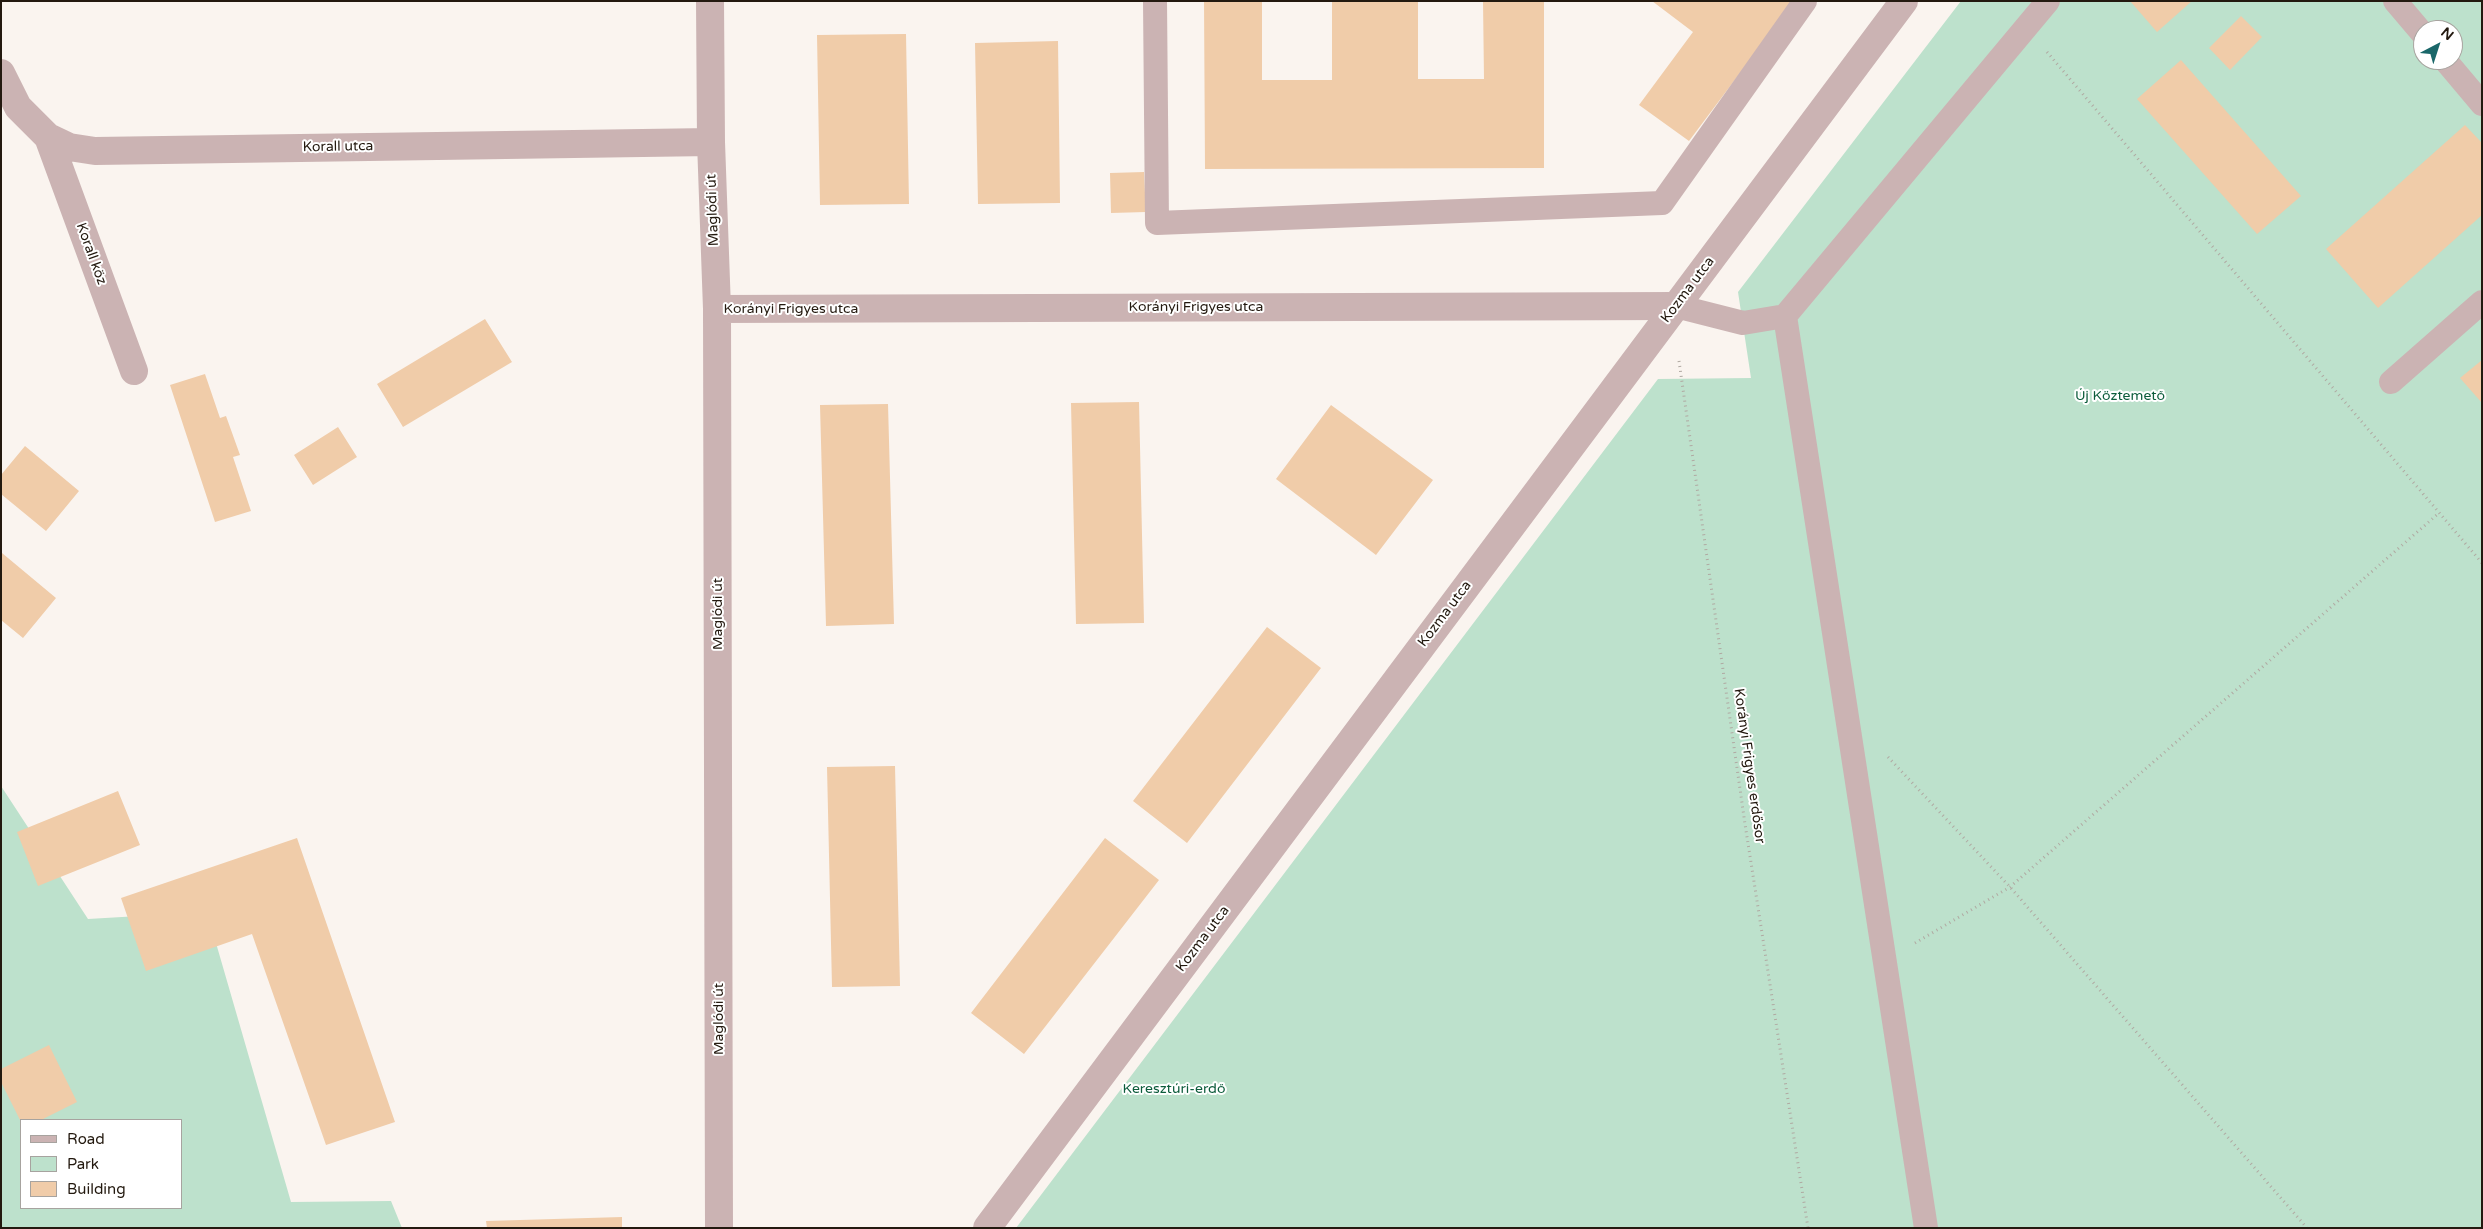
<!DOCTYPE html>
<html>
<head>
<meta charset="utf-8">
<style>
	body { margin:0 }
	#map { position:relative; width:2483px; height:1229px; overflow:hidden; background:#faf4ef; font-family:"Varela Round",sans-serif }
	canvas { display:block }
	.frame { position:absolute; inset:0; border:2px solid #23190f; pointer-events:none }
	.legend { position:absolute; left:20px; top:1119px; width:162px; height:90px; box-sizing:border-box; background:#fff; border:1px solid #a7a39f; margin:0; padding:6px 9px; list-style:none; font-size:15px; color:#23190f }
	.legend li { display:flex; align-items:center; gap:10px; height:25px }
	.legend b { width:25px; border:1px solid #a7a39f }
	.north { position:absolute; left:2413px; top:20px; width:50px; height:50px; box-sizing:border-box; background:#fff; border:1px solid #a7a39f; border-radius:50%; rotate:40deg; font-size:14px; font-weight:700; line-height:20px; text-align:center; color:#23190f }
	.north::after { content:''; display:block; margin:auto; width:18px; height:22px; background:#1a6769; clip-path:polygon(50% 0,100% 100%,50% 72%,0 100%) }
</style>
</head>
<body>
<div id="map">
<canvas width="2483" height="1229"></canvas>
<div class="frame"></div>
<ul class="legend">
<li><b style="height:6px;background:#cbb3b3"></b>Road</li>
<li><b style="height:14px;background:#bde1cc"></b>Park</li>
<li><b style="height:14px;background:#f0cca9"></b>Building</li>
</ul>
<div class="north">N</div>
</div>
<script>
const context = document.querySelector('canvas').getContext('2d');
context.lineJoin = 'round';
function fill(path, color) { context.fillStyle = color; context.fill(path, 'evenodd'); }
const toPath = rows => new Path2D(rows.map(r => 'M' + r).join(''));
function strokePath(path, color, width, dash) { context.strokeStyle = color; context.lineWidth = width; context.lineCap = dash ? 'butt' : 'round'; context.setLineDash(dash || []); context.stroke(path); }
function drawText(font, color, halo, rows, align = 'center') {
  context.font = font + ' "Varela Round",sans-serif'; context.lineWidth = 4; context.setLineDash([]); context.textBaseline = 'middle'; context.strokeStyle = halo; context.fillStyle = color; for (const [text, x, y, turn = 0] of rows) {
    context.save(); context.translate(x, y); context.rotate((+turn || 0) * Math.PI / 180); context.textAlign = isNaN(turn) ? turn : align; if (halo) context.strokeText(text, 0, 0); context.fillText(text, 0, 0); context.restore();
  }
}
const green = toPath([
	[1961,1,2482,1,2482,1228,1016,1228,1658,379,1751,378,1738,292],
	[2423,30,2453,30,2453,60,2423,60],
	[1,786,88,919,207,912,291,1202,391,1201,402,1228,1,1228],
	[21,1120,181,1120,181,1208,21,1208]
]);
const building = toPath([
	[1204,1,1262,1,1262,80,1332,80,1332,1,1418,1,1418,79,1484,79,1483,1,1544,1,1544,168,1205,169],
	[1652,1,1794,1,1689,141,1639,105,1693,32],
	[2130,1,2192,1,2157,32],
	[2241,16,2262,37,2230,70,2209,48],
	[906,34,909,204,820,205,817,35],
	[1058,41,1060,203,978,204,975,43],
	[2181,60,2301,196,2257,234,2137,99],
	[2465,125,2482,143,2482,215,2378,308,2326,249],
	[1144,172,1146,212,1111,213,1110,173],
	[485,319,512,362,403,427,377,384],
	[2482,360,2482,403,2460,378],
	[205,374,220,418,226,416,240,455,233,457,251,511,215,522,170,385],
	[1139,402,1144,623,1076,624,1071,403],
	[888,404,894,624,826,626,820,405],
	[1331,405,1433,480,1376,555,1276,479],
	[338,427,357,457,313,485,294,455],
	[25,446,79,491,46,531,1,494,1,475],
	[2,553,56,598,23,638,1,620],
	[1267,627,1321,668,1187,843,1133,801],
	[895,766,900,986,832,987,827,767],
	[118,791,140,845,38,886,17,832],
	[297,838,395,1122,326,1145,252,934,146,971,121,898],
	[1105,838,1159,880,1024,1054,971,1013],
	[49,1045,77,1102,41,1120,20,1120,1,1082,1,1069],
	[622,1217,622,1228,487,1228,486,1221]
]);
const path = toPath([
	[2047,52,2482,563],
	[1679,361,1745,824,1808,1228],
	[1888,757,2010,887,2307,1228],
	[1915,943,2010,887,2439,513]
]);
const service = toPath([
	[1155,1,1157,223,1662,203,1805,1],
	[2395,1,2423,34],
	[2445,60,2482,104],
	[1676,306,1743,323,1785,316],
	[2391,382,2482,302],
	[1926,1228,1785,316,2048,1]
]);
const minor = toPath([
	[710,1,711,142,717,309,719,1228],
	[1,73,18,107,48,137,69,147,95,151,711,142],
	[48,137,134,371],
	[717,309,1676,306]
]);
const tertiary = toPath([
	[987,1228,1904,1]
]);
const streetNames = [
	["Korall utca",338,147,-1],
	["Maglódi út",713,210,-92],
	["Korall köz",91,254,70],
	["Kozma utca",1688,290,-53],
	["Korányi Frigyes utca",1196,307],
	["Korányi Frigyes utca",791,309],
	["Maglódi út",718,614,-90],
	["Kozma utca",1445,614,-53],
	["Korányi Frigyes erdősor",1749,766,82],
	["Kozma utca",1203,939,-53],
	["Maglódi út",719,1019,-90]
];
const parkNames = [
	["Új Köztemető",2120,396],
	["Keresztúri-erdő",1174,1089]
];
fill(green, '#bde1cc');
fill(building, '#f0cca9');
strokePath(path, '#b0a9a2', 3, [1, 4]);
strokePath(service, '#cbb3b3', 24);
strokePath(minor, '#cbb3b3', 28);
strokePath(tertiary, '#cbb3b3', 28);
drawText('14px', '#23190f', '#fff', streetNames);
drawText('14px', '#0c5c3b', '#fff', parkNames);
</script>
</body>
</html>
